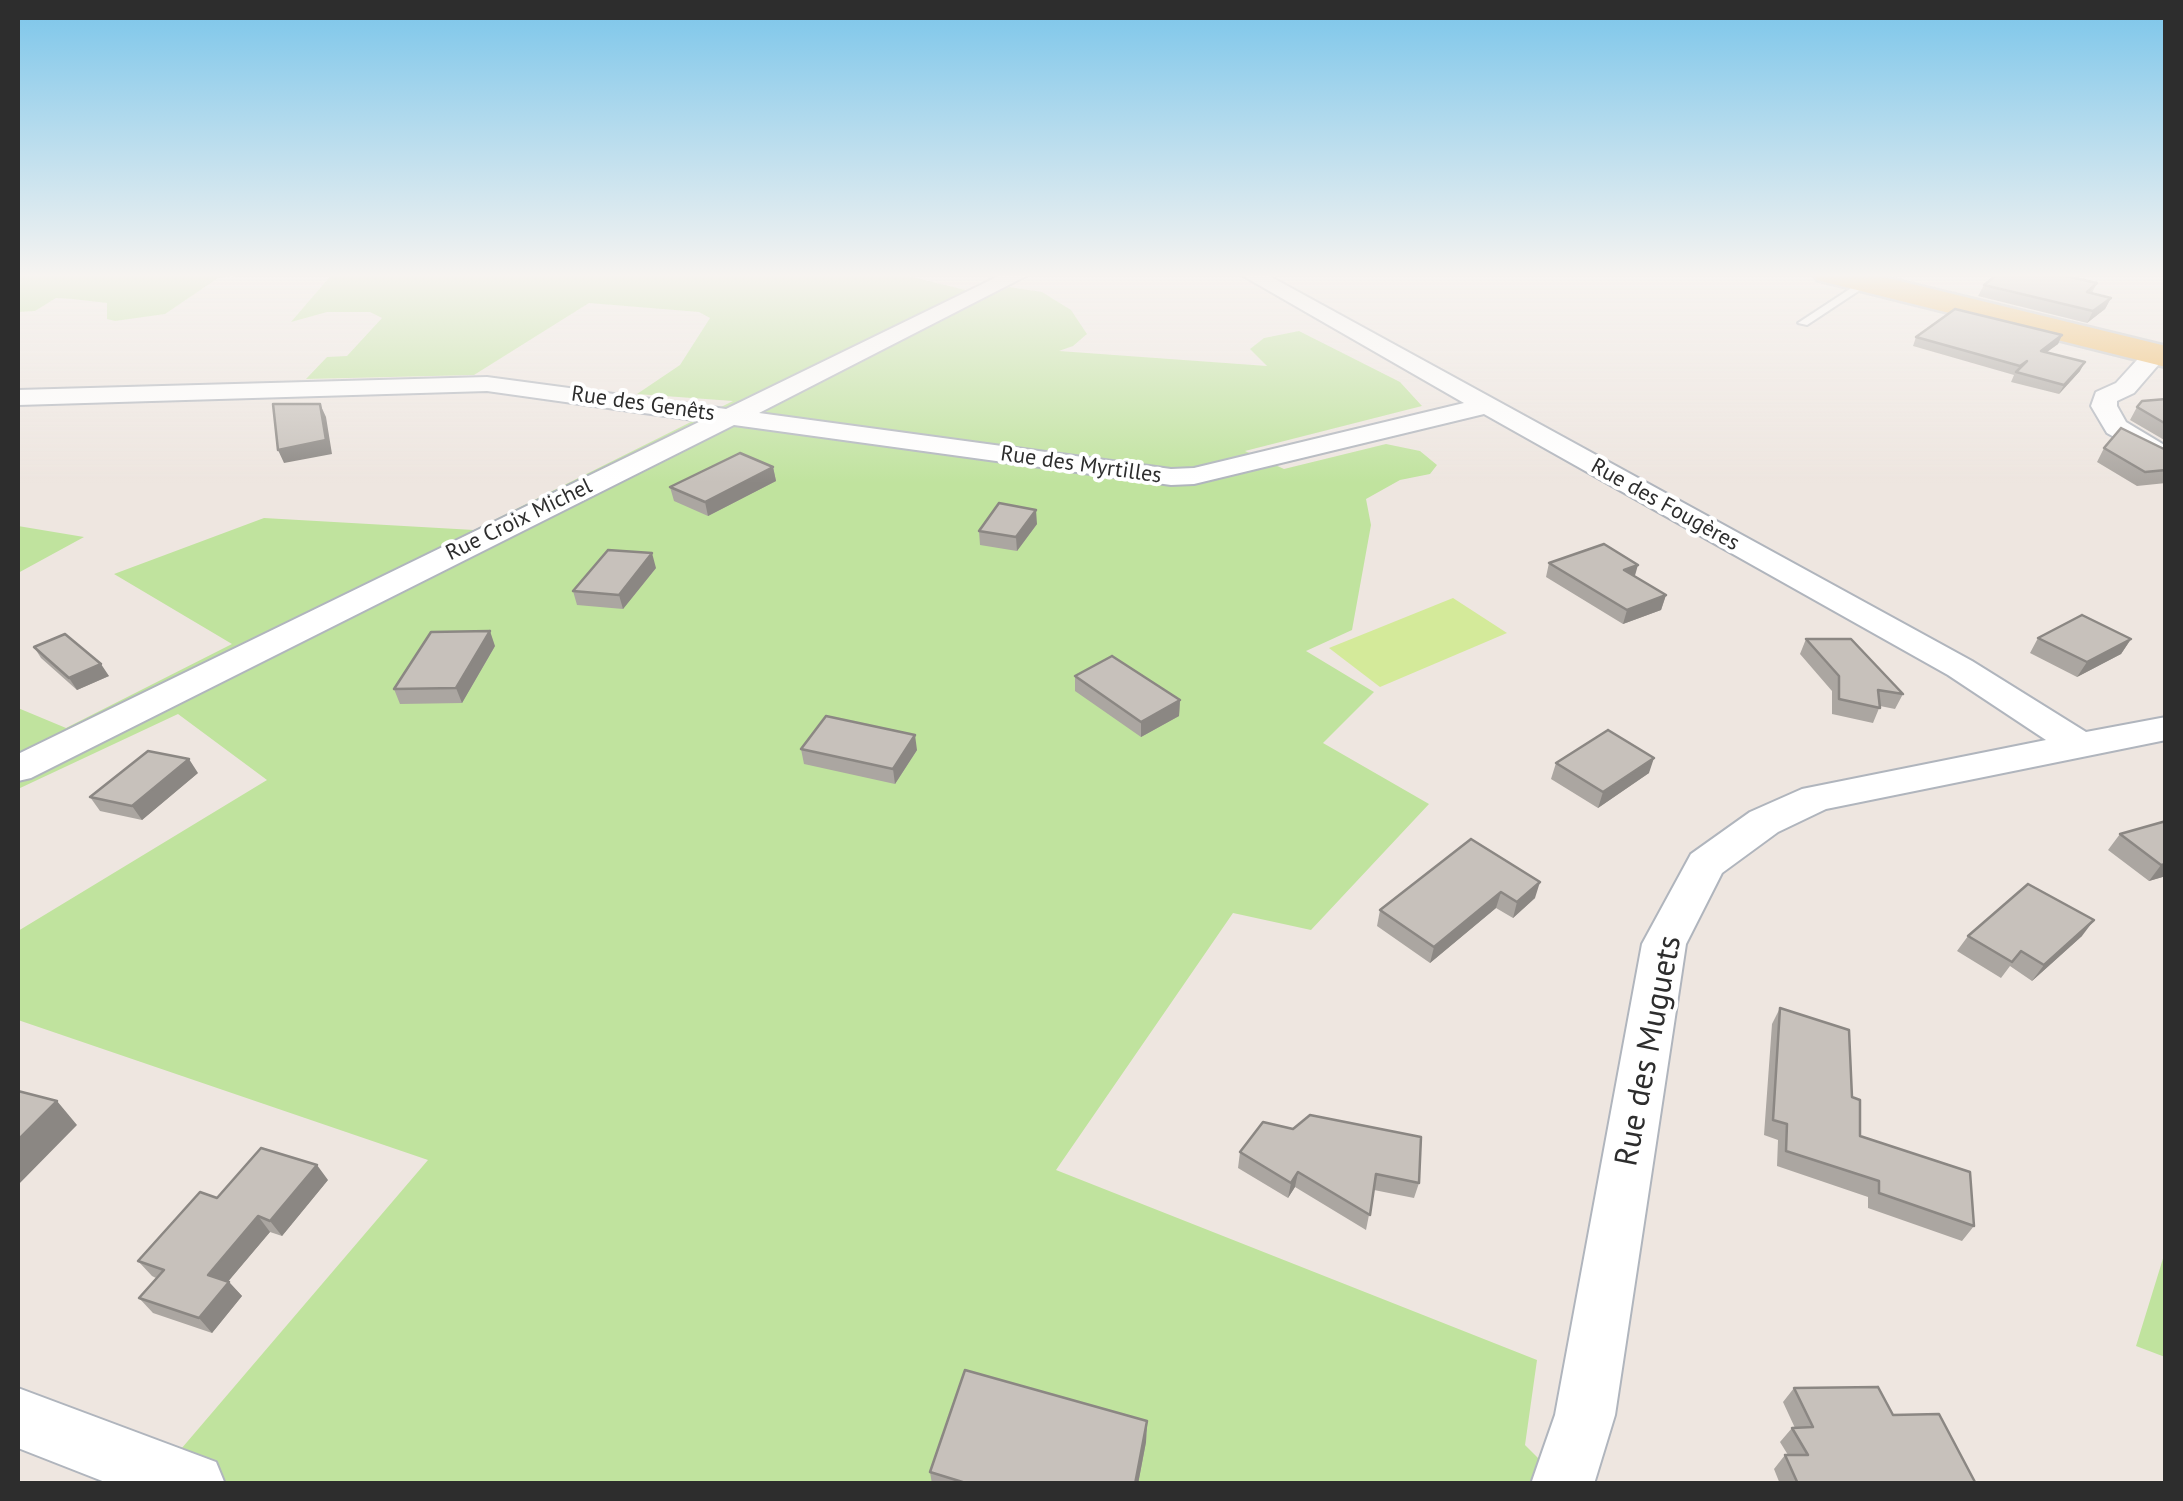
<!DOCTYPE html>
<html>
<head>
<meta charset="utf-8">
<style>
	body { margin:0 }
	#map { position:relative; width:2183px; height:1501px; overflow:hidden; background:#eee6e0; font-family:"PT Sans",sans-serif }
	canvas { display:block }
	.frame { position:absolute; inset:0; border:20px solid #2d2d2d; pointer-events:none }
</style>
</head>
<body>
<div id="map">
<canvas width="2183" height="1501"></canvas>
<div class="frame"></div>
</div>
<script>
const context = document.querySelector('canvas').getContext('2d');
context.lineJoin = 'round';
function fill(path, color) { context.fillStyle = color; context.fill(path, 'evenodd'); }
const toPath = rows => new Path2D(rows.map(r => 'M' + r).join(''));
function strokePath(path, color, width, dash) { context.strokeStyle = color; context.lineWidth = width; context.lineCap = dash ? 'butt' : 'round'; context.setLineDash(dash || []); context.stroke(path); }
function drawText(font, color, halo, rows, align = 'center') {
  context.font = font + ' "PT Sans",sans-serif'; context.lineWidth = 8; context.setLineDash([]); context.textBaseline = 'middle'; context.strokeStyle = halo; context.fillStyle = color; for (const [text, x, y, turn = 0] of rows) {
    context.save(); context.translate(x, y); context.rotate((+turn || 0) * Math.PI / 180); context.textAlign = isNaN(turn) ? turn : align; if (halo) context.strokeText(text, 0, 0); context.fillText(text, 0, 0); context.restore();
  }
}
const green = toPath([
	[18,273,263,273,218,278,165,314,115,321,107,319,107,303,72,299,56,298,35,311,18,312],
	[333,273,896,273,990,296,1009,287,1042,292,1071,310,1087,334,1073,346,1059,351,1267,366,1250,349,1264,338,1299,331,1400,382,1422,406,1245,451,1284,469,1386,444,1420,451,1437,465,1430,474,1400,480,1366,499,1371,525,1352,630,1306,651,1374,692,1323,743,1429,804,1311,930,1233,913,1056,1170,1537,1360,1525,1445,1563,1483,152,1483,428,1160,18,1020,18,931,267,780,178,714,18,789,18,708,66,728,232,644,114,574,264,518,474,530,733,401,637,394,680,365,710,318,699,312,589,303,474,375,306,379,327,357,347,356,382,318,370,312,327,312,291,322],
	[18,526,84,537,18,573],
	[2165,1252,2165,1357,2136,1346]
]);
const pitch = toPath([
	[1453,598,1507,633,1380,687,1329,648]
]);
const service = toPath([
	[1865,279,1870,282,1869,284,1807,325,1798,323,1865,279]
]);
const minor = toPath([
	[1005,273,1032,273,759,413,1171,469,1194,468,1464,403,1238,273,1264,273,1972,661,2086,732,2166,717,2166,740,1826,809,1778,832,1722,873,1686,944,1615,1415,1594,1484,1531,1484,1555,1415,1642,944,1691,854,1750,812,1802,789,2046,740,1948,675,1484,414,1194,484,1171,485,734,425,31,778,18,781,18,754,701,421,487,391,18,405,18,390,487,377,726,409,1005,273],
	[2155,347,2163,349,2166,356,2134,393,2117,401,2117,406,2126,422,2166,446,2166,466,2107,433,2091,406,2096,392,2116,383,2147,349,2155,347],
	[18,1388,216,1462,225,1484,110,1484,18,1448,18,1388]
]);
const primary = toPath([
	[1813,273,1867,273,2166,346,2166,367,1817,280,1813,273]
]);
const wall = toPath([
	[2097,283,2092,293,2111,298,2105,309,2087,323,1978,296,1984,285],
	[2062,335,2058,344,2047,352,2080,371,2059,394,2011,382,2014,375,1913,346,1916,337],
	[2166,399,2166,441,2130,420,2137,407],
	[2104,448,2166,450,2166,483,2137,486,2097,462],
	[773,467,776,481,708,516,674,501,670,487],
	[1037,524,1017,551,980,545,979,531],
	[1549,563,1635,576,1666,595,1661,610,1623,624,1546,577],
	[656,568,623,609,577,605,573,591],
	[2038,638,2131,639,2121,654,2077,677,2030,653],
	[1806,639,1903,694,1895,709,1880,706,1873,723,1832,714,1832,691,1800,654],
	[495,646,462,703,400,704,394,689],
	[34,647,109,676,77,690,41,658],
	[1075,676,1180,700,1179,716,1141,737,1075,691],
	[801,749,917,750,895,784,804,764],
	[1556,763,1649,773,1598,808,1551,779],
	[198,773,142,820,100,811,90,797],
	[2166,821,2166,876,2149,881,2108,850,2120,834],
	[1471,839,1535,898,1513,918,1496,908,1430,963,1377,926,1380,910],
	[1968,936,2082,936,2032,981,2010,966,2001,978,1957,951],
	[1780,1008,1852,1097,1860,1136,1974,1226,1962,1241,1868,1208,1868,1197,1777,1166,1778,1140,1764,1135,1772,1024],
	[1263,1122,1419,1183,1414,1198,1374,1190,1366,1230,1295,1187,1288,1198,1238,1168,1240,1152],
	[328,1180,282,1236,270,1232,228,1281,242,1296,212,1333,153,1313,139,1298,156,1278,152,1276,138,1261],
	[1794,1388,1893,1415,1976,1484,1780,1484,1774,1469,1785,1455,1788,1455,1780,1442,1792,1428,1795,1428,1783,1402],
	[1147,1421,1146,1442,1138,1484,932,1484,930,1472]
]);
const shadedWall = toPath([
	[2111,298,2105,309,2087,323,2093,311],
	[2062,335,2058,344,2036,360,2041,351],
	[2085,362,2080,371,2059,394,2064,385],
	[320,404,326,417,332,454,284,463,278,450],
	[773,467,776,481,708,516,705,502],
	[1036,510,1037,524,1017,551,1016,537],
	[652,553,656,568,623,609,619,595],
	[1638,565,1634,579,1624,570],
	[1666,595,1661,610,1623,624,1627,610],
	[490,631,495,646,462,703,456,688],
	[2131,639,2121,654,2077,677,2087,662],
	[101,664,109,676,77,690,69,678],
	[1180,700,1179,716,1141,737,1141,722],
	[915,735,917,750,895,784,893,769],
	[1654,758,1649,773,1598,808,1603,792],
	[189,759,198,773,142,820,132,806],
	[2166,864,2166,876,2149,881,2161,865],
	[1540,882,1535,898,1513,918,1517,902],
	[1501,892,1496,908,1430,963,1434,947],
	[2094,920,2082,936,2032,981,2044,965],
	[57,1101,77,1125,18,1185,18,1140],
	[317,1165,328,1180,282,1236,270,1221],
	[1298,1172,1295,1187,1288,1198,1291,1183],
	[258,1216,270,1232,221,1290,208,1275],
	[229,1282,242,1296,212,1333,199,1318],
	[1147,1421,1146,1442,1138,1484,1135,1484]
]);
const building = toPath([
	[1999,273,2053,273,2097,283,2087,292,2111,298,2093,311,1984,285,1999,273],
	[1955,309,2062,335,2041,351,2085,362,2064,385,2016,372,2027,361,2020,366,1916,337,1955,309],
	[2166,399,2166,424,2137,407,2142,401,2166,399],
	[273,404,320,404,326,440,278,450,273,404],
	[2121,428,2166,450,2166,470,2145,472,2104,448,2121,428],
	[740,453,773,467,705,502,670,487,740,453],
	[999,503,1036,510,1016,537,979,531,999,503],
	[1604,544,1638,565,1624,570,1666,595,1627,610,1549,563,1604,544],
	[608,550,652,553,619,595,573,591,608,550],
	[2082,615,2131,639,2087,662,2038,638,2082,615],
	[490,631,456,688,394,689,431,632,490,631],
	[65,634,101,664,69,678,34,647,65,634],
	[1806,639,1851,639,1903,694,1878,690,1880,708,1839,699,1839,676,1806,639],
	[1112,656,1180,700,1141,722,1075,676,1112,656],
	[826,716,915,735,893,769,801,749,826,716],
	[1608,730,1654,758,1603,792,1556,763,1608,730],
	[148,751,189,759,132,806,90,797,148,751],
	[2166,821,2166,864,2161,865,2120,834,2166,821],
	[1471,839,1540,882,1517,902,1501,892,1434,947,1380,910,1471,839],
	[2028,884,2094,920,2044,965,2021,951,2012,962,1968,936,2028,884],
	[1780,1008,1849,1030,1852,1097,1860,1100,1860,1136,1970,1172,1974,1226,1879,1193,1879,1181,1786,1151,1787,1124,1773,1120,1780,1008],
	[18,1091,57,1101,18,1140,18,1091],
	[1310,1115,1421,1137,1419,1183,1376,1174,1370,1215,1298,1172,1291,1183,1240,1152,1263,1122,1293,1129,1310,1115],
	[261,1148,317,1165,270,1221,258,1216,208,1275,229,1282,199,1318,139,1298,164,1270,138,1261,200,1192,217,1198,261,1148],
	[965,1370,1147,1421,1135,1484,969,1484,930,1472,965,1370],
	[1878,1387,1893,1415,1939,1414,1976,1484,1798,1484,1785,1455,1808,1455,1792,1428,1813,1427,1794,1388,1878,1387]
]);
const farStreetnames = [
	["Rue des Genêts",643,404,8],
	["Rue des Myrtilles",1081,465,8],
	["Rue des Fougères",1665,505,29],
	["Rue Croix Michel",519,520,-26]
];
const nearStreetnames = [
	["Rue des Muguets",1649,1051,-79]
];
fill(green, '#c0e39e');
fill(pitch, '#d4ea9a');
strokePath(service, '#b0b5bd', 4);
strokePath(minor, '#b0b5bd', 4);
strokePath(primary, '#c4c4c4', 5);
fill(service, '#fff');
fill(minor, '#fff');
fill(primary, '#efba65');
fill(wall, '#aba6a1');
fill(shadedWall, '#8b8783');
fill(building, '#c7c1bb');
strokePath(building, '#8b8783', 2.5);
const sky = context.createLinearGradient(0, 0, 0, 483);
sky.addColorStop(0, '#7ac5ea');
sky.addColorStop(0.57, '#f7f4f1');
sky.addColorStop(1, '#f7f4f100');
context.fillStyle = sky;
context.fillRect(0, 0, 2183, 483);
drawText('22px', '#2d2d2d', '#fff', farStreetnames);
drawText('32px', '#2d2d2d', '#fff', nearStreetnames);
</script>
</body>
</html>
